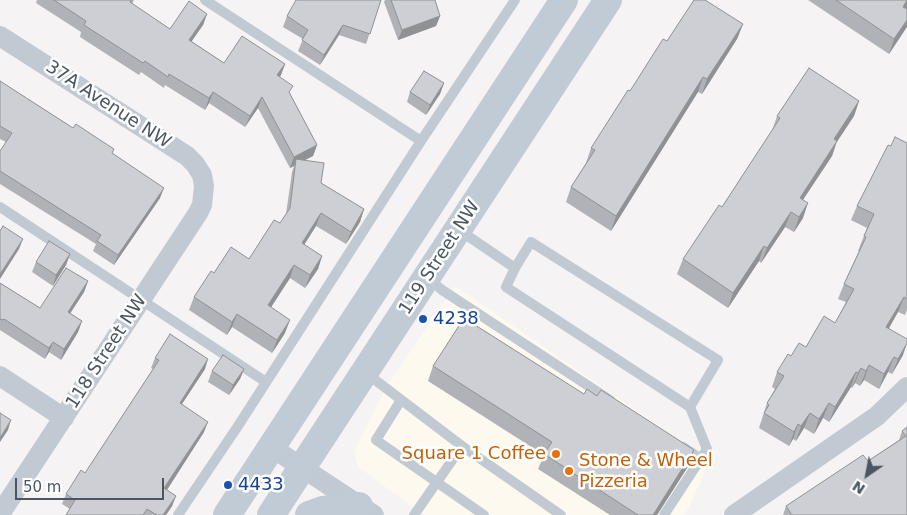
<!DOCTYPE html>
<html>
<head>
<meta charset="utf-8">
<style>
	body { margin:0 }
	#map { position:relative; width:907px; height:515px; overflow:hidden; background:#f5f3f3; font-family:"DejaVu Sans",sans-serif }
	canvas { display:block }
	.north { position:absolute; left:842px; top:450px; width:50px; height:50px; -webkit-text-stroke:4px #fff; paint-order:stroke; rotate:213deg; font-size:14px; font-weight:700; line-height:20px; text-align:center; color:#4a5661 }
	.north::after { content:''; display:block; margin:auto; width:18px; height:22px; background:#4a5661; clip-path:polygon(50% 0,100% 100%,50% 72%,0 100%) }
	.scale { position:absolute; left:15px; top:478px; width:149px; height:22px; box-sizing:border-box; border:2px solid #4a5661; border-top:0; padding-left:6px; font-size:15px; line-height:18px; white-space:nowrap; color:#4a5661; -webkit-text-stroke:4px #fff; paint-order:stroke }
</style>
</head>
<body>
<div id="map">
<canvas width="907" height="515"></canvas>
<div class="north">N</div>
<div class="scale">50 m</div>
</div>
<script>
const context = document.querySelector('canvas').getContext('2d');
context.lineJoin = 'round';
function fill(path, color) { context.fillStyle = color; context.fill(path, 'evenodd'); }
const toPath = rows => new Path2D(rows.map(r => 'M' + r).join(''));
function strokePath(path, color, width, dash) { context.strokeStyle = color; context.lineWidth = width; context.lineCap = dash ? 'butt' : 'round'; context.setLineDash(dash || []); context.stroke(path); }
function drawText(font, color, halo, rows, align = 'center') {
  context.font = font + ' "DejaVu Sans",sans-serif'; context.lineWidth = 5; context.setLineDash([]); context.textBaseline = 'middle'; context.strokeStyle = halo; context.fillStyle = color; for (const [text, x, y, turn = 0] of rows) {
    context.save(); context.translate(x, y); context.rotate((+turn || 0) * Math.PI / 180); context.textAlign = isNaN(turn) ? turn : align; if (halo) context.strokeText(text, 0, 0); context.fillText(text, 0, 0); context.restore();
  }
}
const commercial = toPath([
	[455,286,710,461,689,507,684,515,424,515,358,467,354,451,386,387]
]);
const lane = toPath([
	[205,0,421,141],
	[0,207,266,382],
	[459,230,515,268,506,287,690,407,718,360,531,242,515,268],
	[427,277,442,290,610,400],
	[366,373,462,446,561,515],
	[401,400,376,440,484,515],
	[683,447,701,459],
	[178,515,238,426,421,141,515,0],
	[414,515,462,446],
	[664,515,707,449,690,407]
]);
const street = toPath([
	[0,36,187,156,195,164,202,175,204,186,202,205,198,213,0,514],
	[0,376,64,418],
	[271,447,374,515],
	[734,515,877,416,907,387]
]);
const secondary = toPath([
	[227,515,564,0],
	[271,515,608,0],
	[309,515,323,510,359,506]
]);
const wall = toPath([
	[37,0,134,0,132,4,170,29,207,14,203,25,191,41,224,63,285,64,280,77,290,94,317,145,313,156,304,160,321,183,364,209,360,222,346,244,316,226,304,245,322,256,318,269,305,288,290,278,271,307,285,333,272,353,232,327,227,335,189,310,194,297,214,273,249,259,280,223,286,214,292,172,294,166,290,168,258,108,245,127,209,103,205,110,165,85,164,88,141,72,139,75,80,37,81,32,36,3],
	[381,0,366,44,339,35,320,65,298,51,303,39,283,27,287,16],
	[385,0,435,0,440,16,436,26,398,40,384,2],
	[808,0,907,0,906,9,907,26,889,54],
	[743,24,737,39,702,94,698,92,611,231,566,202,571,187,586,163,591,148,667,41],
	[0,81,73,128,114,149,112,153,160,198,114,265,93,251,96,244,0,184,0,151,6,142,0,139],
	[444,83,440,94,426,115,407,102,410,92],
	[859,101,854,116,837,141,832,156,803,200,803,218,794,232,785,227,761,263,759,261,728,308,677,274,683,259,722,207,772,131,777,116],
	[907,143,907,310,905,315,898,312,889,328,903,355,892,374,888,372,879,389,864,380,860,386,855,383,852,388,851,387,829,422,823,418,814,434,804,428,796,441,793,439,789,446,759,428,767,403,775,389,772,387,777,372,791,356,806,347,835,323,846,302,838,299,844,284,859,251,858,251,867,228,851,220,857,206,891,146],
	[70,254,66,265,53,286,32,272,36,262],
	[88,281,84,292,70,313,82,321,78,332,61,360,49,352,45,359,0,330,0,283,40,308],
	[155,358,205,369,182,404,204,432,167,490,176,496,172,506,166,515,66,515,70,509,62,504,66,494,85,473,153,369,151,368],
	[433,366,689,465,657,515,610,515,538,469,544,455,428,381],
	[244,369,240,379,229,395,208,382,212,371],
	[907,427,907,515,783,515,786,506,868,461,899,440,902,431]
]);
const shadedWall = toPath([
	[907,1,907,8,898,22,903,7],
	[207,14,203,25,185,51,189,40],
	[440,16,436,26,398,40,402,30],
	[907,20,907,27,889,54,894,39],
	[743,24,737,39,702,94,707,79],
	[343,25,339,35,320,65,324,55],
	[285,64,281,75,273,87,277,75],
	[703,77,698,92,611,231,616,216],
	[444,83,440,94,426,115,430,105],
	[213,92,209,103,205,110,209,98],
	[262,97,258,108,245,127,250,116],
	[859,101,854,116,829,154,834,139],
	[837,141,832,156,794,213,800,198],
	[317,145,313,156,296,165,296,159,294,166,290,168,294,157],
	[164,188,160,198,114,265,118,255],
	[808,203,803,218,794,232,799,217],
	[364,209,360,222,346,244,351,232],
	[791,212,785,227,761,263,767,248],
	[321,213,316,226,297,256,302,243],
	[23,239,19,249,0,279,0,274],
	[764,246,759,261,728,308,733,293],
	[70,254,66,265,53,286,56,275],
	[322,256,318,269,305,288,310,275],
	[294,265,290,278,264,318,268,305],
	[88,281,84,292,64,323,68,312],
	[904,297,898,312,881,342,886,327],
	[237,314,232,327,227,335,232,322],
	[290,320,285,333,272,353,277,340],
	[82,321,78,332,61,360,64,349],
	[53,342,49,352,45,359,49,348],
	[907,343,903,355,892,374,898,359],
	[894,357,888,372,879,389,884,374],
	[208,359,205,369,176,413,180,403],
	[869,365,864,380,860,386,866,371],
	[861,368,855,383,852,388,858,373],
	[244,369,240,379,229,395,233,385],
	[856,372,851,387,829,422,835,407],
	[829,403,823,418,814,434,819,419],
	[810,413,804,428,796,441,801,426],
	[11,420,8,430,0,442,0,438],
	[208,422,204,432,161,499,164,488],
	[798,424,793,439,789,446,794,432],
	[694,450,689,465,657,515,653,515],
	[176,496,172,506,166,515,163,515]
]);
const building = toPath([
	[54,0,131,0,130,2,170,29,189,1,207,14,189,40,224,63,242,36,285,64,277,75,293,86,289,92,317,145,294,157,262,97,250,116,213,92,209,98,169,74,168,77,145,61,143,63,84,25,86,21,54,0],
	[296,0,381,0,370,34,343,25,324,55,302,40,308,30,287,16,296,0],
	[391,0,435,0,440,16,402,30,391,0],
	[694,0,705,0,743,24,707,79,703,77,616,216,571,187,595,150,591,148,628,90,630,91,663,39,667,41,694,0],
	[836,0,907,0,903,7,907,9,907,20,894,39,836,0],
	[809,68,859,101,834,139,837,141,800,198,808,203,799,217,791,212,767,248,764,246,733,293,683,259,719,205,722,207,780,118,777,116,809,68],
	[424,71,444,83,430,105,410,92,424,71],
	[0,81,73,128,76,124,97,138,114,149,112,153,164,188,118,255,97,241,101,235,0,171,0,151,12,133,0,126,0,81],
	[895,137,907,143,907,299,904,297,886,327,907,339,907,343,898,359,894,357,884,374,869,365,866,371,861,368,858,373,856,372,835,407,829,403,819,419,810,413,801,426,798,424,794,432,764,413,769,405,767,403,784,376,777,372,788,354,791,356,799,343,806,347,824,316,835,323,854,289,844,284,866,237,864,236,874,214,857,206,888,145,891,146,895,137],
	[296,159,324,163,321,183,364,209,351,232,321,213,302,243,322,256,310,275,294,265,268,305,290,320,277,340,237,314,232,322,194,297,211,271,214,273,231,247,249,259,274,220,280,223,290,208,296,159],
	[3,226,23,239,0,274,0,231,3,226],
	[49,241,70,254,56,275,36,262,49,241],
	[66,268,88,281,68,312,82,321,64,349,53,342,49,348,4,319,3,320,0,319,0,283,40,308,66,268],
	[464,318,584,394,587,389,597,396,601,390,694,450,653,515,638,515,544,454,552,442,433,366,464,318],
	[170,334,208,359,180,403,208,422,164,488,176,496,163,515,157,515,147,509,143,515,66,515,75,500,66,494,81,470,85,473,159,360,155,358,170,334],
	[223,355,244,369,233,385,212,371,223,355],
	[0,413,11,420,0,438,0,413],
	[907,427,907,515,792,515,786,506,863,455,868,461,906,436,902,431,907,427]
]);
const markers = [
	[423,319,5,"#1a4fb4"],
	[556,454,5,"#e8710a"],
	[569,471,5,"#e8710a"],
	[228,485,5,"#1a4fb4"]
];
const streetNames = [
	["37A Avenue NW",108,105,33],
	["119 Street NW",440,258,-57],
	["118 Street NW",107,352,-57]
];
const transitNames = [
	["4238",433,319],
	["4433",238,485]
];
const foodNames = [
	["Square 1 Coffee",546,454],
	["Stone & Wheel",579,461,"left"],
	["Pizzeria",579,482,"left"]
];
fill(commercial, '#fdf9ef');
strokePath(lane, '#c1cad2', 10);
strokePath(street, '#c1cad2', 20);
strokePath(secondary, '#c1cbd6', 28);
fill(wall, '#b0b2b7');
fill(shadedWall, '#909195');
fill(building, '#cdcfd5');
strokePath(building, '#909195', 1);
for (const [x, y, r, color] of markers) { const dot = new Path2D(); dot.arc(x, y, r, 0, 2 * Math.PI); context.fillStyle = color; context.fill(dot); strokePath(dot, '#fff', 2); }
drawText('18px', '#4a5661', '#fff', streetNames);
drawText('18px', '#164399', '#fff', transitNames, 'left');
drawText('18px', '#c56008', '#fff', foodNames, 'right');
</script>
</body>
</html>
